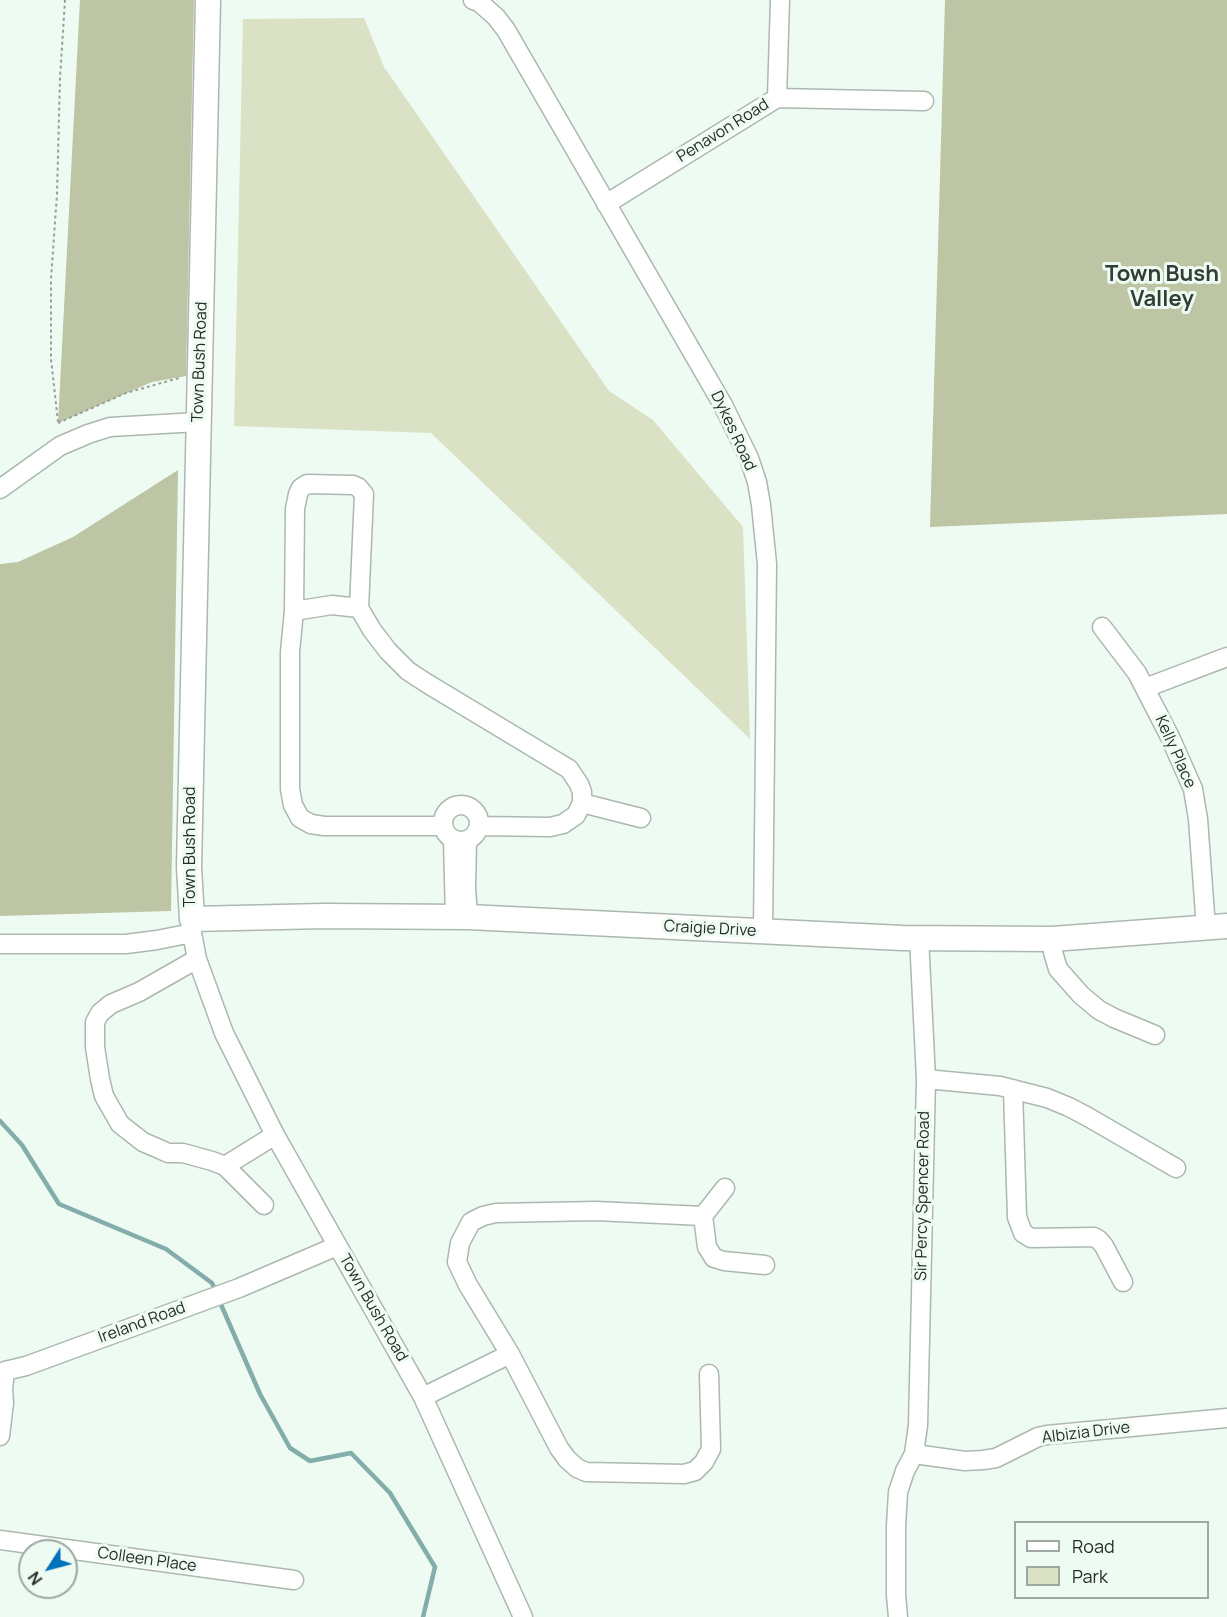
<!DOCTYPE html>
<html>
<head>
<meta charset="utf-8">
<style>
	body { margin:0 }
	#map { position:relative; width:1227px; height:1617px; overflow:hidden; background:#eefbf2; font-family:Manrope,sans-serif }
	canvas { display:block }
	.legend { position:absolute; left:1014px; top:1521px; width:195px; height:78px; box-sizing:border-box; background:#eefbf2; border:2px solid #9ea8a1; margin:0; padding:8px 10px; list-style:none; font-size:18px; color:#272c28 }
	.legend li { display:flex; align-items:center; gap:12px; height:30px }
	.legend b { width:30px; border:2px solid #9ea8a1 }
	.north { position:absolute; left:18px; top:1539px; width:60px; height:60px; box-sizing:border-box; background:#eefbf2; border:2px solid #9ea8a1; border-radius:50%; rotate:234deg; font-size:16px; font-weight:700; line-height:24px; text-align:center; color:#272c28 }
	.north::after { content:''; display:block; margin:auto; width:21px; height:27px; background:#0071bb; clip-path:polygon(50% 0,100% 100%,50% 72%,0 100%) }
</style>
</head>
<body>
<div id="map">
<canvas width="1227" height="1617"></canvas>
<ul class="legend">
<li><b style="height:8px;background:#fff"></b>Road</li>
<li><b style="height:16px;background:#dae1c5"></b>Park</li>
</ul>
<div class="north">N</div>
</div>
<script>
const context = document.querySelector('canvas').getContext('2d');
context.lineJoin = 'round';
function fill(path, color) { context.fillStyle = color; context.fill(path, 'evenodd'); }
const toPath = rows => new Path2D(rows.map(r => 'M' + r).join(''));
function strokePath(path, color, width, dash) { context.strokeStyle = color; context.lineWidth = width; context.lineCap = dash ? 'butt' : 'round'; context.setLineDash(dash || []); context.stroke(path); }
function drawText(font, color, halo, rows, align = 'center') {
  context.font = font + ' Manrope,sans-serif'; context.lineWidth = 6; context.setLineDash([]); context.textBaseline = 'middle'; context.strokeStyle = halo; context.fillStyle = color; for (const [text, x, y, turn = 0] of rows) {
    context.save(); context.translate(x, y); context.rotate((+turn || 0) * Math.PI / 180); context.textAlign = isNaN(turn) ? turn : align; if (halo) context.strokeText(text, 0, 0); context.fillText(text, 0, 0); context.restore();
  }
}
const green = toPath([
	[364,18,384,67,609,391,653,420,743,527,750,739,431,433,234,426,243,19]
]);
const forest = toPath([
	[80,0,194,0,186,376,152,382,58,423],
	[945,0,1227,0,1227,514,930,527],
	[178,470,171,911,0,916,0,564,18,562,73,537]
]);
const stream = toPath([
	[0,1121,22,1145,59,1204,166,1249,212,1283,216,1292],
	[219,1300,260,1394,290,1448,310,1461,351,1453,390,1493,435,1567,423,1617]
]);
const path = toPath([
	[58,422,51,359,51,279,57,194,60,78,65,0],
	[58,423,126,393,179,378]
]);
const street = toPath([
	[473,0,479,2,496,17,506,30,723,405,749,458,757,482,761,505,767,564,763,931],
	[777,98,780,0],
	[606,204,777,98,924,101],
	[0,489,60,446,88,434,110,427,198,422],
	[294,611,332,605,359,608],
	[1102,627,1137,673,1170,737,1193,789,1198,819,1206,928],
	[1145,688,1227,657],
	[582,803,641,818],
	'443 823a18 18 0 1 1 36 0a18 18 0 1 1-36 0Z',
	[442,826,324,826,311,824,300,818,293,805,290,789,290,652,294,611,295,509,298,494,301,488,307,484,353,485,358,487,364,494,359,608,372,630,388,651,408,671,428,684,569,769,579,784,582,792,582,803,576,815,563,824,550,827,479,826],
	[453,840,455,917],
	[467,840,466,888,468,917],
	[192,919,192,933,197,959,224,1033,275,1135,423,1397,523,1617],
	[1052,939,1053,952,1058,969,1081,995,1099,1010,1114,1018,1155,1035],
	[0,944,126,944,157,940,192,933],
	[197,959,139,992,111,1004,100,1013,95,1022,95,1047,100,1079,104,1096,120,1124,143,1142,157,1148,168,1153,183,1153,212,1161,225,1166,264,1205],
	[926,1079,1000,1086,1047,1098,1069,1107,1088,1117,1176,1168],
	[1013,1089,1017,1217,1023,1233,1031,1238,1094,1237,1099,1240,1104,1246,1123,1282],
	[225,1166,275,1135],
	[725,1188,703,1216,707,1247,714,1258,724,1261,765,1265],
	[703,1216,596,1211,496,1213,483,1216,471,1222,460,1243,457,1262,468,1285,510,1354,559,1448,567,1459,577,1468,586,1472,684,1474,695,1471,704,1462,711,1449,709,1374],
	[423,1397,510,1354],
	[0,1436,4,1403,3,1389,5,1371,26,1366,239,1288,337,1246],
	[914,1454,965,1461,983,1460,996,1458,1038,1437,1047,1435,1227,1418],
	[0,1540,294,1580],
	[898,1617,896,1595,896,1526,898,1492,905,1471,914,1454,918,1425,926,1079,919,937]
]);
const secondary = toPath([
	[208,0,189,867,192,919,324,916,468,917,902,938,1052,939,1227,926]
]);
const streetNames = [
	["Penavon Road",723,131,-32],
	["Town Bush Road",200,362,-88],
	["Dykes Road",733,431,65],
	["Kelly Place",1175,752,66],
	["Town Bush Road",191,847,-90],
	["Craigie Drive",710,929,3],
	["Sir Percy Spencer Road",923,1196,-89],
	["Town Bush Road",373,1308,60],
	["Ireland Road",142,1323,-20],
	["Albizia Drive",1086,1433,-7],
	["Colleen Place",147,1560,8]
];
const districtNames = [
	["Town Bush",1162,275],
	["Valley",1162,300]
];
fill(green, '#dae1c5');
fill(forest, '#bdc5a4');
strokePath(stream, '#83adab', 4.5);
strokePath(street, '#abb8af', 21);
strokePath(secondary, '#abb8af', 27);
strokePath(path, '#96a099', 2, [3, 3]);
strokePath(street, '#fff', 18);
strokePath(secondary, '#fff', 24);
drawText('16px', '#272c28', '#eefbf2', streetNames);
drawText('bold 22px', '#333d36', '#eefbf2', districtNames);
</script>
</body>
</html>
